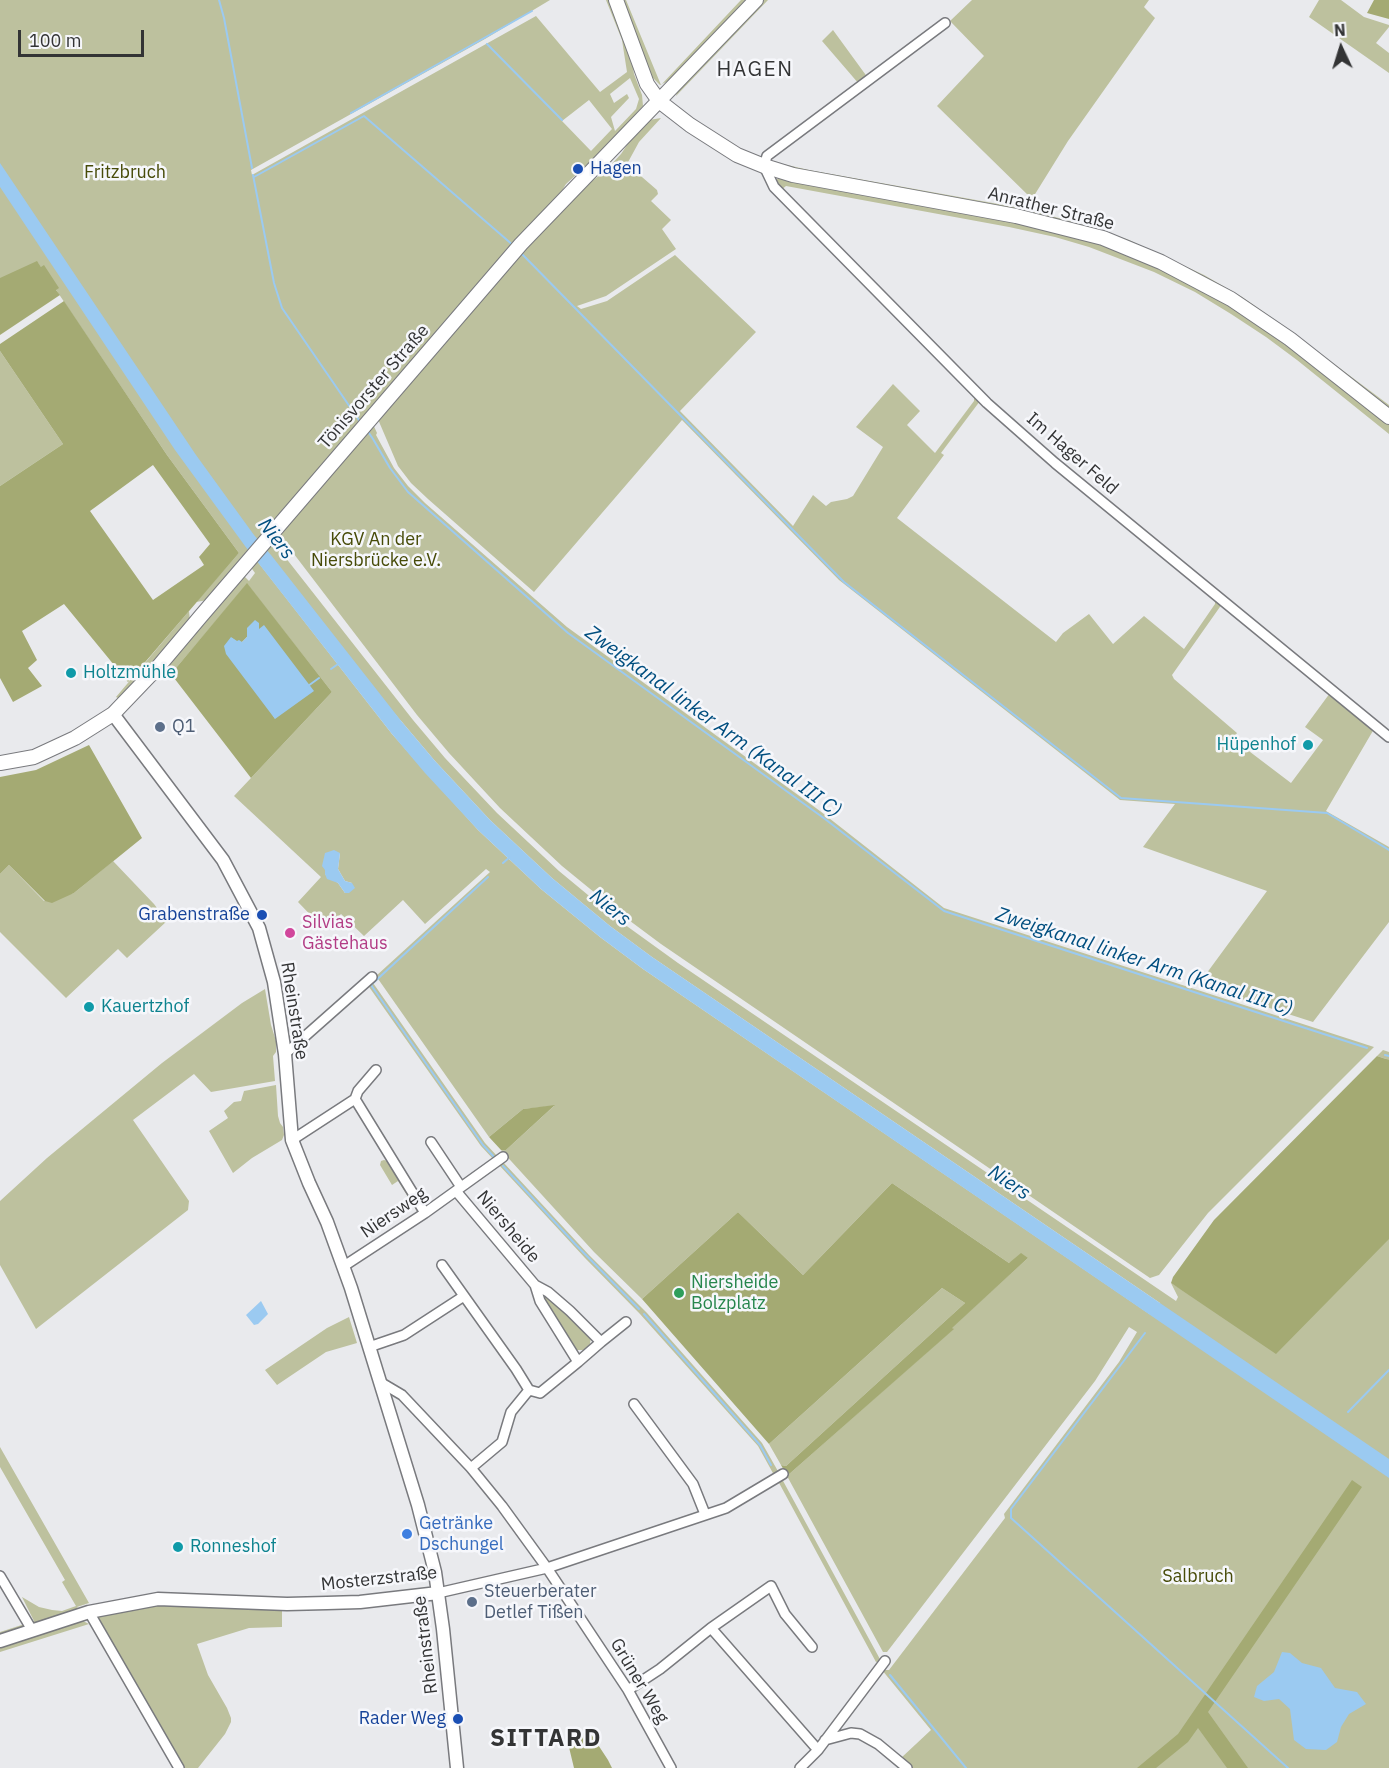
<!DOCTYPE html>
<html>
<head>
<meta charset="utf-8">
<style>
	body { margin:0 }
	#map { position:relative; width:1389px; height:1768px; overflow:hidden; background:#e9eaed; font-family:"IBM Plex Sans",sans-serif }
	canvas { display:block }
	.north { position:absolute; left:1311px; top:18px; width:60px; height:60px; -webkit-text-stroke:4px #f6f7fb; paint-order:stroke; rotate:356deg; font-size:16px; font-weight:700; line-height:24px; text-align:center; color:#333435 }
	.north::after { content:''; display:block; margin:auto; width:21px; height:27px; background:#333435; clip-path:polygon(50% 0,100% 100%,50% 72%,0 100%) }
	.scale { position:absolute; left:18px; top:30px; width:126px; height:27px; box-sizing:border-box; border:3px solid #333435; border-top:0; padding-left:8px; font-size:18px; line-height:21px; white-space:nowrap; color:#333435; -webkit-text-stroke:4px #f6f7fb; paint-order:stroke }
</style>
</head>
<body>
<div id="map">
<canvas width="1389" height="1768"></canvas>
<div class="north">N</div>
<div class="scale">100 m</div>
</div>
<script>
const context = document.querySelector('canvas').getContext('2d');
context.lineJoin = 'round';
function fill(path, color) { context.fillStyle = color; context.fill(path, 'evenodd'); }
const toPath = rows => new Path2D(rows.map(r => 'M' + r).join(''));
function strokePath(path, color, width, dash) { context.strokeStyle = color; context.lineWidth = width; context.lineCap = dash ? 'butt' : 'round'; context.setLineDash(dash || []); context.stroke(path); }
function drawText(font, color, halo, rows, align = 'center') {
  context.font = font + ' "IBM Plex Sans",sans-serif'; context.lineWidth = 5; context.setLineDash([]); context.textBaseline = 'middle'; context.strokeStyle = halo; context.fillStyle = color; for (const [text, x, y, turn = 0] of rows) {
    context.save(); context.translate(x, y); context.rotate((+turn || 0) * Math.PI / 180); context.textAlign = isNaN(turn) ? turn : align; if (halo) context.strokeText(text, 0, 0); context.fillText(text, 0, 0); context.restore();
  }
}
const green = toPath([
	[0,0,550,0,485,39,251,170,252,175,536,16,600,92,627,72,622,40,606,0,613,0,630,48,634,74,642,95,643,106,602,151,566,184,557,199,372,422,377,433,376,435,394,468,408,486,425,503,567,627,820,811,944,908,1374,1047,1208,1213,1159,1275,1150,1278,661,944,622,915,562,866,500,808,449,753,417,715,284,541,279,531,265,534,278,548,413,720,445,758,497,813,559,871,617,919,678,963,1176,1301,1178,1297,1171,1283,1181,1289,1386,1059,1377,1056,1383,1050,1389,1052,1389,1768,912,1768,901,1758,931,1730,882,1670,889,1670,1005,1518,1004,1514,1119,1362,1137,1332,1129,1327,1095,1381,887,1652,883,1652,787,1476,953,1329,951,1328,1028,1258,1009,1263,892,1183,803,1275,738,1212,642,1299,594,1252,501,1150,506,1150,554,1106,523,1109,489,1137,376,976,490,872,486,869,425,924,403,900,364,936,341,914,325,930,298,902,321,877,234,796,332,692,247,584,171,674,166,667,240,577,245,577,249,581,255,573,244,558,208,600,196,602,239,553,167,455,38,263,0,281],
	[630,78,639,99,636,109,615,131,611,117,629,98,627,94,614,103,610,94],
	[589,100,612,129,591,151,562,121],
	[247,548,402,722,435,761,490,820,552,878,610,926,652,957,1160,1303,1151,1315,643,969,600,937,541,889,478,830,392,734],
	[340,853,338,869,345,881,352,883,345,893,338,883,325,874,325,870],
	[621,0,626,0,661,85,741,0,748,0,670,80,660,85,652,77],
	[762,0,768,0,676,96,677,92],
	[972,0,1149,0,1144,7,1155,18,1068,141,1032,199,937,106,984,56,950,21],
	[1319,0,1341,0,1364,17,1389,25,1389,27,1376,43,1389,53,1389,73,1309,17],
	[833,30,868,78,859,84,822,41],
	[661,118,639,142,627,164,657,190,658,194,651,201,671,220,662,229,676,249,606,296,577,306,581,309,607,301,675,255,756,332,680,411,793,526,813,495,826,506,831,502,847,499,853,496,883,447,856,427,893,384,920,411,907,425,935,453,974,401,974,394,980,401,941,453,944,455,897,518,1056,642,1063,633,1089,614,1113,644,1144,616,1184,649,1215,604,1215,599,1222,604,1172,675,1174,679,1237,733,1233,739,1291,783,1323,740,1305,727,1330,693,1374,729,1326,811,1389,847,1389,922,1313,1022,1198,985,1267,891,1143,847,1175,804,1120,800,839,580,682,420,534,592,428,499,411,483,398,466,377,417,523,251,578,192,605,171,621,154,633,136,649,120],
	[774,162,809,170,1026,209,1095,228,1129,240,1204,275,1242,297,1278,322,1389,405,1389,412,1276,325,1124,243,778,168],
	[783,177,998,216,1102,243,1151,262,1241,310,1291,346,1389,423,1389,434,1297,360,1266,337,1231,314,1195,292,1154,272,1089,247,1055,237,1009,227,786,186,781,190,777,185,776,181,778,178],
	[0,351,63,444,0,486],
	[189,611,190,621,137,682,118,698,116,697],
	[113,861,154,904,167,921,127,958,118,949,66,998,0,932,0,874,9,865,44,901,74,893],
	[371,980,485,1143,498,1157,494,1160,481,1146,367,984],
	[265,989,271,1025,276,1041,276,1052,273,1056,275,1081,211,1092,194,1074,133,1120,189,1201,188,1210,36,1329,0,1265,0,1201,47,1158,162,1063,242,1003],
	[276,1085,278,1116,280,1123,283,1127,284,1135,282,1140,252,1158,233,1173,209,1131,228,1118,224,1111,234,1102,241,1101,244,1091],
	[384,1160,390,1162,418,1207,417,1211,398,1181,392,1185,380,1165,381,1161],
	[503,1162,589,1255,647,1313,762,1443,779,1473,774,1475,758,1446,640,1314,585,1258,499,1165],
	[942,1288,965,1303,786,1466,781,1465,769,1444],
	[543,1294,547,1296,591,1336,590,1344,587,1348,583,1350,576,1350,541,1296],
	[349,1317,357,1343,326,1352,277,1385,265,1370,327,1328],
	[0,1447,89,1603,77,1607,80,1610,0,1637,0,1632,34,1621,22,1597,39,1607,52,1610,62,1611,76,1606,62,1582,65,1580,0,1467],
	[782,1479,881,1661,876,1662,778,1481],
	[168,1604,282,1609,282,1627,249,1628,197,1644,208,1675,227,1708,231,1718,231,1722,225,1734,198,1768,184,1768,97,1615,146,1606],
	[81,1620,89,1624,0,1652,0,1646]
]);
const forest = toPath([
	[1374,0,1389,0,1389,19,1367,13],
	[37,261,41,267,44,265,59,288,56,290,60,295,0,335,0,278],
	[64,301,167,455,239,553,128,682,64,604,22,631,37,660,28,668,42,686,13,702,0,678,0,486,63,444,0,351,0,344],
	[153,465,210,544,199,557,204,565,153,600,90,511],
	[247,583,332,692,251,778,171,674],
	[247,637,275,719,232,638,237,642,242,642],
	[89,745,142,838,74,893,52,903,45,901,9,865,0,874,0,777,36,770],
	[1377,1056,1389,1060,1389,1239,1276,1354,1171,1283,1173,1277,1214,1220],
	[555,1105,506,1150,501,1150,489,1137,523,1109],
	[892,1183,1009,1263,1021,1253,1028,1258,952,1328,954,1329,787,1476,781,1465,786,1466,965,1303,942,1288,769,1444,642,1299,738,1212,803,1275],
	[1352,1480,1362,1487,1208,1712,1248,1768,1227,1768,1198,1728,1188,1742,1156,1768,1137,1768,1178,1734],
	[589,1731,608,1760,612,1768,574,1768,567,1739]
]);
const water = toPath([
	[0,163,196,455,254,535,271,555,402,722,435,761,490,820,552,878,610,926,652,957,1389,1459,1389,1478,643,969,600,937,541,889,478,830,425,773,392,734,245,546,175,450,0,187],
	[255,620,259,623,259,629,264,625,314,691,275,719,226,654,224,646,231,637,237,641,239,640,242,642,247,637,247,628],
	[334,850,340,853,338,869,345,881,352,883,355,888,349,893,345,893,338,883,327,879,325,874,325,870,322,866,325,853],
	[261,1301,268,1314,258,1324,254,1325,246,1315],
	[1282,1652,1290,1653,1302,1663,1321,1668,1335,1688,1357,1692,1366,1704,1349,1714,1341,1727,1337,1742,1326,1750,1306,1749,1294,1740,1290,1709,1279,1699,1264,1701,1254,1697,1257,1686,1274,1672]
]);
const stream = toPath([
	[219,0,224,18,252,168],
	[487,44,562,120],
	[351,113,532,11],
	[253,175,274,283,282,308,361,423],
	[254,177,364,116,514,246],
	[520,252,844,582,1121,798,1327,813,1389,850],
	[367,430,373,439,390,468,408,492,568,633,825,819,944,911,1367,1048],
	[331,669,338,664],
	[308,686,319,678],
	[503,863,510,857],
	[488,877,371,985,483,1145,495,1158],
	[1385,1055,1389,1056],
	[503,1166,577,1246,639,1309],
	[644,1314,760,1445,771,1465],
	[1145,1333,1011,1509,1011,1518,1288,1768],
	[1348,1412,1389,1370],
	[890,1675,966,1768]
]);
const minor = toPath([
	[945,23,767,156,764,166,774,187,987,403,1055,463,1389,737],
	[285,1054,372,977],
	[355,1099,425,1213],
	[292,1140,355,1099,358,1091,376,1070],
	[431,1142,461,1187],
	[456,1191,535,1285,548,1292,570,1311,601,1342,578,1362],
	[442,1265,516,1369,529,1390,511,1412,502,1442,471,1468],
	[344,1266,425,1213,503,1157],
	[601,1342,626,1322],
	[369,1347,404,1335,464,1296],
	[380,1382,402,1395,471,1468,502,1506,547,1568,628,1690,671,1768],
	[529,1390,540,1393,578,1362,540,1301,535,1285],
	[634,1404,693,1484,705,1514],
	[0,1576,32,1630],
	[438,1593,547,1568,726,1508,783,1474],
	[89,1612,179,1768],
	[711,1628,818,1750],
	[628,1690,660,1669,711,1628,771,1586,785,1614,812,1647],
	[825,1740,851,1733,860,1734,878,1744,907,1768],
	[800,1768,818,1750,885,1661]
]);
const tertiary = toPath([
	[113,714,223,860,259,928,274,982,285,1054,292,1140,309,1183,327,1222,351,1288,418,1505,435,1572,443,1629,457,1768],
	[0,1641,89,1612,158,1599,287,1604,327,1603,360,1602,438,1593]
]);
const secondary = toPath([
	[616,0,647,84,659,101,690,125,737,155,764,166,793,175,1016,216,1103,238,1161,262,1231,299,1290,339,1389,417],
	[0,763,34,757,47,751,75,738,113,714,158,667,201,616,521,244,756,0]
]);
const markers = [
	[578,169,6,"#1a4fb4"],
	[71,673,6,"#0f9aa8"],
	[160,727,6,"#5c6f8a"],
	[1308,745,6,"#0f9aa8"],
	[262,915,6,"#1a4fb4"],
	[290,933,6,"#d1479c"],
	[89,1007,6,"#0f9aa8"],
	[679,1293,6,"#2e9e5b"],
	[407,1534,6,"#3f7fe0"],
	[178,1547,6,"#0f9aa8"],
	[472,1602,6,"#5c6f8a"],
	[458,1719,6,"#1a4fb4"]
];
const transitNames = [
	["Hagen",590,169,"left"],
	["Grabenstraße",250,915],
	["Rader Weg",446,1719]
];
const parkNames = [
	["Fritzbruch",125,173],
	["KGV An der",376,540],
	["Niersbrücke e.V.",376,561],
	["Salbruch",1198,1577]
];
const streetNames = [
	["Anrather Straße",1051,209,14],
	["Tönisvorster Straße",374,387,-49],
	["Im Hager Feld",1072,454,41],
	["Rheinstraße",294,1011,81],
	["Niersweg",394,1213,-34],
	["Niersheide",508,1227,50],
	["Mosterzstraße",379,1579,-6],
	["Rheinstraße",426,1645,-97],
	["Grüner Weg",639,1681,59]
];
const cultureNames = [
	["Holtzmühle",83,673],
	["Hüpenhof",1296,745,"right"],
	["Kauertzhof",101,1007],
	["Ronneshof",190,1547]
];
const serviceNames = [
	["Q1",172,727],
	["Steuerberater",484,1592],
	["Detlef Tißen",484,1613]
];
const hotelNames = [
	["Silvias",302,923],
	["Gästehaus",302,944]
];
const leisureNames = [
	["Niersheide",691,1283],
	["Bolzplatz",691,1304]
];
const shopNames = [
	["Getränke",419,1524],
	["Dschungel",419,1545]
];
const waterNames = [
	["Niers",276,539,52],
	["Zweigkanal linker Arm (Kanal III C)",713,722,36],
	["Niers",610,908,39],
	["Zweigkanal linker Arm (Kanal III C)",1144,962,18],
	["Niers",1009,1183,34]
];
const quarterNames = [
	["HAGEN",755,70]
];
const districtNames = [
	["SITTARD",546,1739]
];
fill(green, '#bdc19e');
fill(forest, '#a4aa73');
fill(water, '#9bcaf1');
strokePath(stream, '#9bcaf1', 2);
strokePath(minor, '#797a7e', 12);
strokePath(tertiary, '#797a7e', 15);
strokePath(secondary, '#797a7e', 16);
strokePath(minor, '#fff', 9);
strokePath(tertiary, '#fff', 12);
strokePath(secondary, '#fff', 14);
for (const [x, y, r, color] of markers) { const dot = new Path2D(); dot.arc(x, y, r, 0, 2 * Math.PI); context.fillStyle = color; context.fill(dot); strokePath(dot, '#f6f7fb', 2); }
drawText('18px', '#164399', '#f6f7fb', transitNames, 'right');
drawText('18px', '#474b08', '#f6f7fb', parkNames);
drawText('18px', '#333435', '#f6f7fb', streetNames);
drawText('18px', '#0d838f', '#f6f7fb', cultureNames, 'left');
drawText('18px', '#4e5e75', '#f6f7fb', serviceNames, 'left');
drawText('18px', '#b23c85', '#f6f7fb', hotelNames, 'left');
drawText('18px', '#27864d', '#f6f7fb', leisureNames, 'left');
drawText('18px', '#366cbe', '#f6f7fb', shopNames, 'left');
drawText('italic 20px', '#004e7f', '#f6f7fb', waterNames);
context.letterSpacing = '1.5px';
drawText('21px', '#333435', '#f6f7fb', quarterNames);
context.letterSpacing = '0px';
context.letterSpacing = '1.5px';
drawText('bold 24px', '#333435', '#f6f7fb', districtNames);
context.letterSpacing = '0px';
</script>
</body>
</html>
